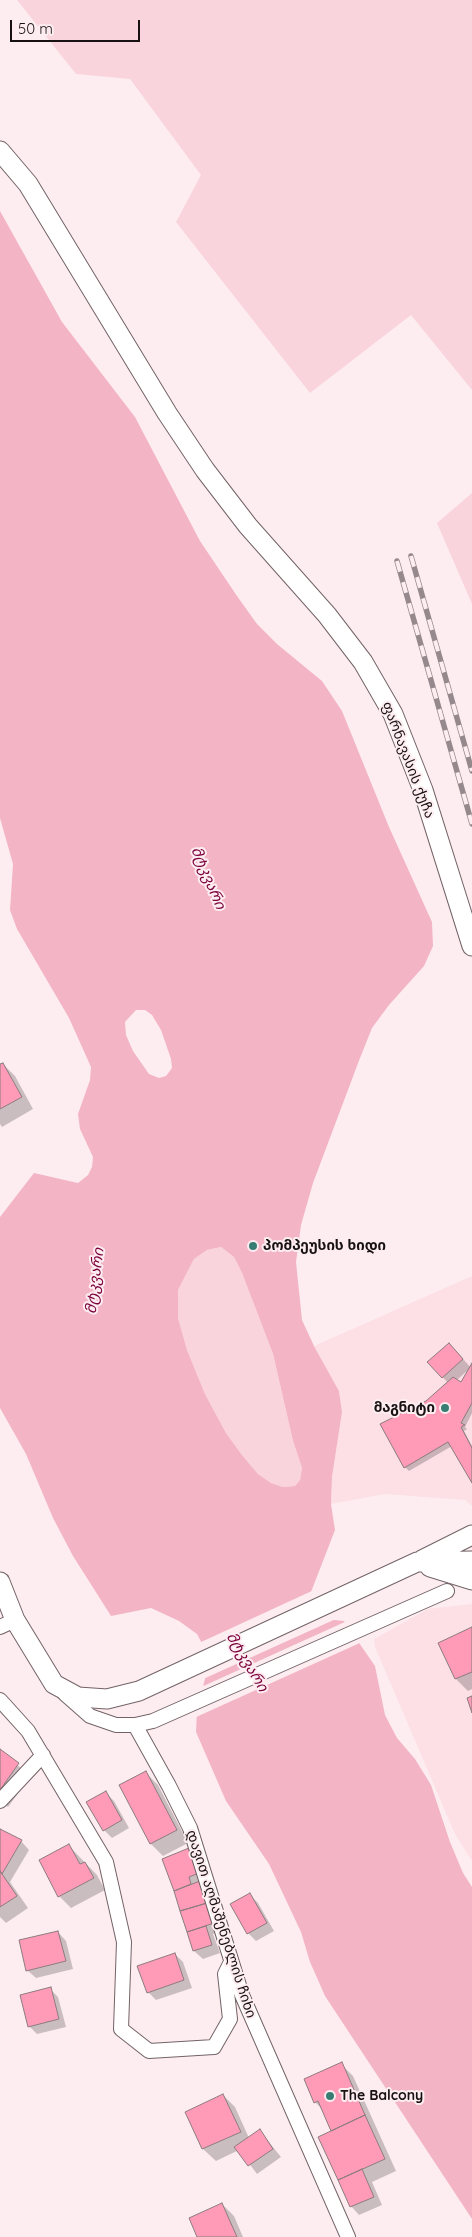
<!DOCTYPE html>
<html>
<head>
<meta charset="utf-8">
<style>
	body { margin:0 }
	#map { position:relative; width:472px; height:2237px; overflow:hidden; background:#fdedf1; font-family:Quicksand,sans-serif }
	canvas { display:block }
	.scale { position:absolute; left:10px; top:20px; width:130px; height:22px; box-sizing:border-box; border:2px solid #181113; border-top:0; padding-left:6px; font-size:15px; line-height:18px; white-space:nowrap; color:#181113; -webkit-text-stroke:4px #fdedf1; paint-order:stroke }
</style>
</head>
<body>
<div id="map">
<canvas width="472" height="2237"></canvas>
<div class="scale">50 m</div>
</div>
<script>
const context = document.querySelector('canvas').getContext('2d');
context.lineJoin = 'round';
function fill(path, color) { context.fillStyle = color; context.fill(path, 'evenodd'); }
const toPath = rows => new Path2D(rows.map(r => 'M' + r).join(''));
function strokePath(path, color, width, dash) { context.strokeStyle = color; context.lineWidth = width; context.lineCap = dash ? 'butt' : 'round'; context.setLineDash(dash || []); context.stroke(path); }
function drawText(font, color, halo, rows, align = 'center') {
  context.font = font + ' Quicksand,"Noto Sans Georgian",sans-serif'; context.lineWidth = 4; context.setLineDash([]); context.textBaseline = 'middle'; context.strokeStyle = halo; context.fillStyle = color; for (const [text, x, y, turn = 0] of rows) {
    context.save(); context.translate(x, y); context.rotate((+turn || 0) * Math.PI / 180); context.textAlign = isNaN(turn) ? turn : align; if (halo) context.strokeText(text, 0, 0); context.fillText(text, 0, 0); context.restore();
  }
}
const built = toPath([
	[472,1276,472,1506,465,1500,385,1494,331,1504,332,1477,342,1412,339,1391,314,1346],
	[472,1604,472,1861,455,1834,375,1647,374,1639,428,1609]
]);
const green = toPath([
	[17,0,472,0,472,390,411,315,310,393,176,222,201,175,130,79,76,74],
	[472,493,472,604,437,523],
	[221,1247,234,1257,242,1273,273,1354,293,1441,302,1468,300,1480,295,1486,283,1487,271,1483,258,1474,242,1455,226,1433,205,1394,187,1350,178,1318,178,1290,194,1259,207,1250]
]);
const water = toPath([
	[0,211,62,322,135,417,200,541,237,596,257,624,277,644,322,681,342,711,389,827,432,922,433,946,424,966,389,1005,372,1028,360,1058,313,1183,301,1225,296,1262,302,1320,314,1346,339,1391,342,1412,332,1477,331,1504,335,1530,311,1592,325,1619,344,1621,375,1666,385,1715,397,1738,415,1759,431,1785,450,1842,463,1873,472,1887,472,2219,325,1996,310,1962,301,1932,269,1864,226,1801,196,1732,197,1710,207,1671,205,1649,197,1634,179,1621,151,1608,111,1616,73,1556,53,1518,26,1454,0,1408,0,1217,34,1173,78,1183,88,1175,92,1167,93,1157,80,1129,78,1114,90,1080,91,1067,69,1018,17,929,10,910,13,864,0,818],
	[136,1010,145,1010,152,1015,161,1030,171,1059,172,1068,166,1076,159,1078,149,1074,133,1051,126,1035,125,1022],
	[221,1247,234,1257,242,1273,273,1354,293,1441,302,1468,300,1480,295,1486,283,1487,271,1483,258,1474,242,1455,226,1433,205,1394,187,1350,178,1318,178,1290,194,1259,207,1250]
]);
const pier = toPath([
	[314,1590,326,1617,338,1618,201,1680,204,1671,203,1649,199,1643],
	[347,1621,362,1642,194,1718,199,1688]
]);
const shadow = toPath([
	[3,1064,15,1076,33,1109,2,1127,0,1124,0,1066],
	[457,1352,471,1368,472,1365,472,1413,465,1427,467,1429,464,1431,472,1446,472,1481,452,1446,409,1471,405,1467,427,1402,448,1383,429,1362],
	[469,1369,461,1383,457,1380],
	[472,1629,472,1689,468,1691,456,1679,440,1643],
	[0,1751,31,1776,8,1807,0,1801],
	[146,1773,158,1785,188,1843,163,1856,151,1844,121,1786],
	[106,1793,114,1801,129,1828,112,1838,104,1830],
	[0,1830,21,1841,29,1850,10,1882,28,1908,6,1923,0,1917],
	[69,1846,97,1875,105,1890,71,1908,59,1896],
	[189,1850,221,1931,213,1934,220,1953,203,1959,194,1951,163,1859],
	[250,1895,258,1903,274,1931,256,1941,248,1933],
	[58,1932,66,1941,73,1969,36,1978,27,1970],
	[175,1954,183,1962,192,1988,156,2000,148,1992],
	[50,1989,58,1997,66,2027,37,2034,29,2026],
	[341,2064,353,2076,396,2171,372,2182,382,2205,359,2215,351,2206,333,2131,323,2110,315,2102],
	[223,2095,235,2107,249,2138,260,2131,281,2157,257,2174,239,2150,216,2161,203,2149,187,2112],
	[222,2204,234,2216,243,2237,199,2237]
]);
const building = toPath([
	[3,1063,22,1097,0,1109,0,1064,3,1063],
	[449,1343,463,1359,442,1378,427,1362,449,1343],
	[472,1363,472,1403,461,1423,465,1425,461,1427,472,1448,472,1483,448,1442,404,1468,380,1424,426,1401,453,1377,461,1382,472,1363],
	[472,1627,472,1672,455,1679,438,1643,472,1627],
	[472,1696,472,1713,467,1698,472,1696],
	[0,1749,19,1763,0,1790,0,1749],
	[146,1771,177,1830,150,1844,119,1785,146,1771],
	[106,1791,122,1820,103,1831,86,1802,106,1791],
	[0,1829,22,1840,2,1874,0,1871,0,1829],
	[69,1844,80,1864,85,1862,94,1878,58,1897,39,1860,69,1844],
	[189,1848,199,1873,189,1877,191,1884,174,1891,162,1859,189,1848],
	[0,1871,17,1896,0,1907,0,1871],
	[200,1881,207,1903,180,1911,174,1891,200,1881],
	[250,1893,267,1923,247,1934,230,1904,250,1893],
	[207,1903,214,1923,187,1932,180,1911,207,1903],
	[206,1926,212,1945,193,1951,187,1932,206,1926],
	[58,1931,66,1961,26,1971,19,1940,58,1931],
	[175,1953,184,1980,147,1993,137,1966,175,1953],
	[51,1987,59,2019,28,2027,20,1995,51,1987],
	[342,2062,365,2115,331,2131,318,2101,314,2103,304,2079,342,2062],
	[223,2094,241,2132,202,2149,185,2112,223,2094],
	[365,2115,385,2159,338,2180,318,2137,365,2115],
	[260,2129,273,2149,248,2166,234,2147,260,2129],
	[362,2169,374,2197,350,2207,338,2180,362,2169],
	[222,2203,237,2237,197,2237,189,2218,222,2203]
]);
const street = toPath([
	[0,1627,15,1620],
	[65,1694,90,1716,116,1725,135,1725,153,1721,447,1591],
	[0,1700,28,1731,106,1862,124,1942,121,2029,149,2051,214,2047,230,2019,225,1974,231,1962],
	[135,1725,169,1786,190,1828,242,1995,348,2237],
	[0,1801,43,1755]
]);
const secondary = toPath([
	[0,151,28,184,167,413,205,470,248,526,327,615,363,662,393,714,423,790,472,946],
	[422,1560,472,1535],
	[430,1567,472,1580],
	[0,1582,15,1620,54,1684,78,1697,107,1699,139,1691,417,1562,472,1561]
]);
const rail = toPath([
	[411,556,472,771],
	[397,561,472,824]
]);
const markers = [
	[253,1246,5,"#387d73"],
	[445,1408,5,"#387d73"],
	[330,2096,5,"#387d73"]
];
const streetNames = [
	["ფარნავასის ქუჩა",408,760,69],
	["დავით აღმაშენებლის ჩიხი",221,1924,72]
];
const poiNames = [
	["პომპეუსის ხიდი",263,1246],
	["მაგნიტი",435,1408,"right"],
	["The Balcony",340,2096]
];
const waterNames = [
	["მტკვარი",208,878,67],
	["მტკვარი",95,1281,-83],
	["მტკვარი",247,1662,59]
];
fill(built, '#fce0e6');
fill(green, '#fad4dd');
fill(water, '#f3b5c5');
fill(pier, '#fdedf1');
fill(shadow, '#0003');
fill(building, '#ff9bb7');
strokePath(building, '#8c7b7f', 1);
strokePath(street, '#736367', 16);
strokePath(secondary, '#736367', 21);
strokePath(street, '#fff', 14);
strokePath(secondary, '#fff', 19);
strokePath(rail, '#95898d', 5.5);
strokePath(rail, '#fdedf1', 4, [11]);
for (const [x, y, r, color] of markers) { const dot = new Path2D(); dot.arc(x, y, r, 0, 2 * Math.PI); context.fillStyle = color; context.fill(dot); strokePath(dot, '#fdedf1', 2); }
drawText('14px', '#181113', '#fdedf1', streetNames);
drawText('bold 14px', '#181113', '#fdedf1', poiNames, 'left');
drawText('italic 15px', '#7b003b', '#fdedf1', waterNames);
</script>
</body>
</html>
